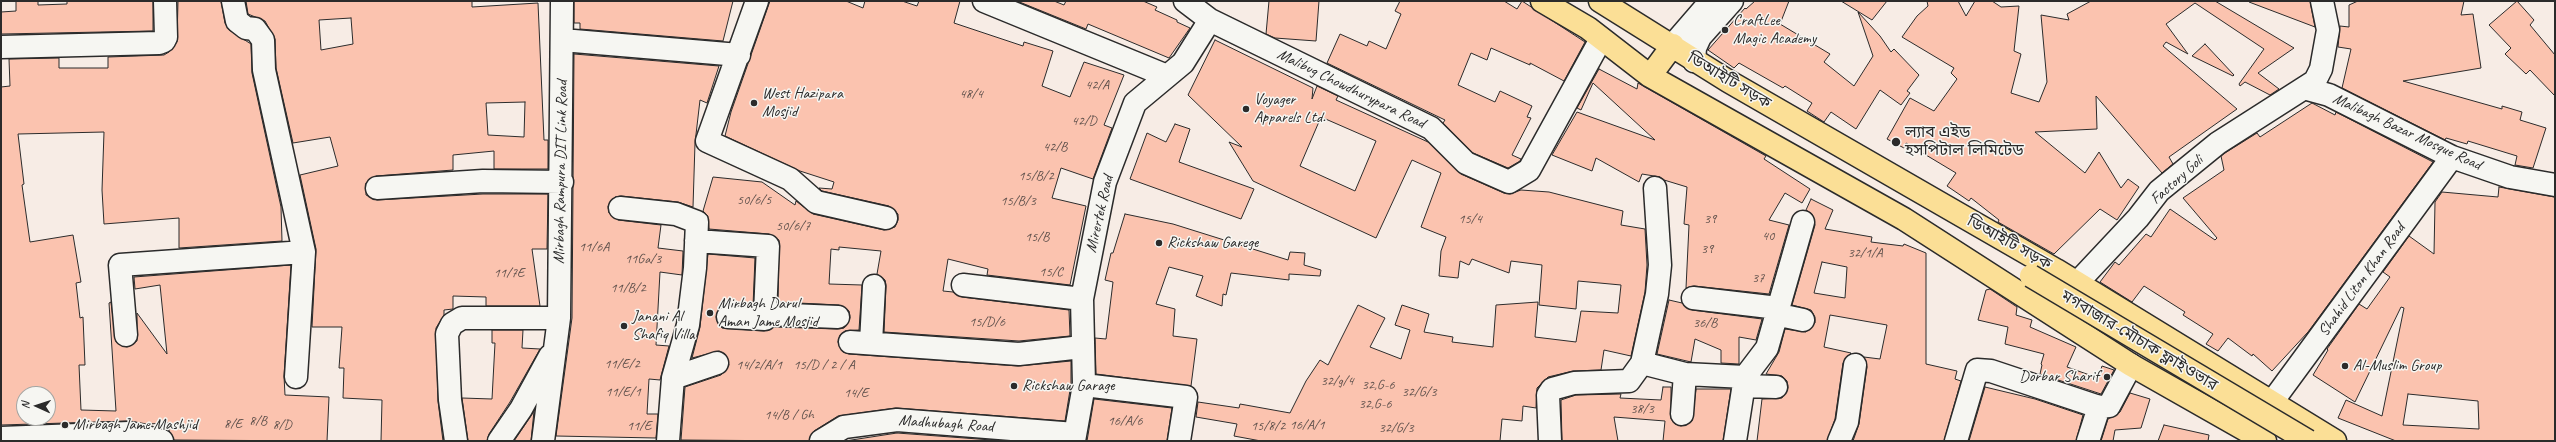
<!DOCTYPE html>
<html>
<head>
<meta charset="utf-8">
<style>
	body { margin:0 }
	#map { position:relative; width:2556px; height:442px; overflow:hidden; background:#f7ece5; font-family:Caveat,sans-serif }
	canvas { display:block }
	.frame { position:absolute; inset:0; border:2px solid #2b2b2b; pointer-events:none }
	.north { position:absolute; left:16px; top:386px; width:40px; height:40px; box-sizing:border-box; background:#f6f6f2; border:1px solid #a5a5a2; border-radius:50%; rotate:273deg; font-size:11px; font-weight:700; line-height:16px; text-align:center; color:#2b2b2b }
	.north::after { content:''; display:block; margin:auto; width:14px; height:18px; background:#2b2b2b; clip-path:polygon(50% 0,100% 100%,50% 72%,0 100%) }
</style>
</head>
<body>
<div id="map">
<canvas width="2556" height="442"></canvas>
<div class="frame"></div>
<div class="north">N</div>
</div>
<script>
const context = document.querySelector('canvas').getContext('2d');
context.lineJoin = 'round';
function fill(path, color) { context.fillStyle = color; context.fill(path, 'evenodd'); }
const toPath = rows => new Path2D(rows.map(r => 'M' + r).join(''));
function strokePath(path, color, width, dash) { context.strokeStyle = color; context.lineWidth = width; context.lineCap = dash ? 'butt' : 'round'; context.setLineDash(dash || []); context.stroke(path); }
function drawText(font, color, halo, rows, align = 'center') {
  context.font = font + ' Caveat,"Noto Sans Bengali",sans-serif'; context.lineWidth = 3; context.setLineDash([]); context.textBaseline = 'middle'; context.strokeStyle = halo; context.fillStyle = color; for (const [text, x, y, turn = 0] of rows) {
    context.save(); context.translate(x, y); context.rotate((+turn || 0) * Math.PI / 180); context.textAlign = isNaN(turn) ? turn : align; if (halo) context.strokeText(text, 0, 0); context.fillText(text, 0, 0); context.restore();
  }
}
const building = toPath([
	[16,1,38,1,38,5,67,4,67,1,153,1,153,31,1,34,1,12,16,11,16,1],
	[178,1,221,1,225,23,229,30,251,44,252,73,281,207,282,241,179,248,179,218,104,224,102,190,104,132,18,134,24,184,22,185,30,242,73,235,81,282,76,283,80,318,83,317,85,365,79,365,81,410,116,411,109,303,111,302,116,342,127,347,137,341,137,313,167,354,160,285,135,289,134,277,291,265,284,376,285,395,329,397,327,441,174,440,169,431,169,423,147,424,129,421,1,425,1,87,10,86,9,59,59,58,59,68,108,68,108,57,164,55,169,52,177,42,178,1],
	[24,394,48,394,48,418,24,418,24,394],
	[246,1,472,1,472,7,538,3,544,140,548,140,548,169,494,169,494,151,453,155,453,170,376,176,366,183,366,195,377,200,483,194,548,194,547,249,532,249,540,306,486,306,486,297,453,296,453,309,444,310,444,315,436,328,438,401,443,441,381,441,382,400,343,398,344,368,339,368,342,327,312,327,316,249,300,175,338,166,330,137,293,143,276,68,275,39,265,21,248,14,246,1],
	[351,18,353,44,321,50,319,20,351,18],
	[525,102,524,137,488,135,486,103,525,102],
	[574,1,733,1,723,41,580,29,580,23,574,23,574,1],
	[770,1,846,1,863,8,865,1,902,1,917,6,919,1,960,1,954,23,1023,46,1024,42,1053,51,1042,86,1070,97,1084,62,1124,75,1104,125,1112,128,1093,179,1061,168,1052,198,1086,206,1070,285,987,275,988,269,948,259,943,291,953,292,962,297,1069,310,1070,336,1019,341,884,332,886,286,885,280,877,274,881,251,839,247,839,250,831,249,829,284,862,285,859,330,845,331,840,335,838,342,843,352,849,354,1018,366,1071,361,1071,384,1065,421,896,408,838,416,814,431,809,441,681,440,685,387,721,375,729,365,725,354,719,351,692,358,700,327,708,254,755,258,753,306,722,306,716,317,722,328,764,331,774,327,837,329,844,328,850,318,849,311,839,305,778,302,779,240,769,234,709,229,708,216,703,211,713,177,762,182,795,205,796,201,813,214,884,230,895,227,898,220,898,214,889,206,822,191,819,188,832,189,834,182,800,171,725,136,731,112,770,1],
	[1017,1,1054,1,1064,5,1066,1,1143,1,1157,7,1155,10,1177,20,1177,22,1190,28,1169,58,1088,24,1086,29,1017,1],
	[1269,1,1319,1,1316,41,1275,38,1266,34,1269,1],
	[1400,1,1504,1,1517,9,1522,1,1585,42,1564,81,1530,63,1530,65,1491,48,1487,60,1471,53,1458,85,1495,102,1500,91,1532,106,1527,117,1531,118,1512,155,1521,159,1520,161,1508,168,1473,153,1443,123,1445,120,1327,63,1340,34,1367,46,1369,41,1386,49,1401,14,1395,11,1400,1],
	[1755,1,1789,1,1780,24,1830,54,1824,62,1854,86,1873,56,1858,12,1880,36,1891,52,1894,49,1919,75,1907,91,1910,93,1901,105,1880,90,1856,129,1831,112,1824,122,1807,111,1812,103,1785,86,1783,88,1739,63,1734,68,1708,50,1745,8,1746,9,1755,1],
	[1841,1,1887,1,1872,20,1841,1],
	[1927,1,1958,1,1966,16,1975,1,1992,1,2001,7,2019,6,2014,51,2021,54,2011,93,2039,102,2047,82,2041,15,2069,20,2067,14,2091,1,2215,1,2294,48,2258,73,2279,89,2270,95,2245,82,2240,86,2239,84,2264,49,2195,3,2166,24,2188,54,2166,42,2163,46,2237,109,2169,157,2173,164,2162,173,2096,96,2097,129,2035,132,2085,173,2099,152,2121,188,2128,179,2139,187,2117,220,2100,209,2054,254,1998,222,1999,220,1971,198,1969,201,1947,186,1956,173,1906,143,1904,148,1887,139,1910,98,1934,111,1957,79,1951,73,1954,68,1902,37,1917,16,1928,6,1927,1],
	[2250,1,2310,1,2315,27,2249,2,2250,1],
	[2358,1,2464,1,2461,15,2473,14,2481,68,2403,81,2502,109,2502,106,2522,112,2520,120,2546,128,2533,168,2515,165,2517,156,2468,141,2467,144,2446,138,2445,140,2342,88,2351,49,2338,47,2340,26,2349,27,2349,5,2358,1],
	[2517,1,2534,20,2530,25,2555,55,2555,96,2530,70,2526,74,2505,54,2511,48,2489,25,2517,1],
	[1215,40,1313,88,1312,99,1317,86,1338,96,1336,100,1428,142,1461,174,1504,193,1510,194,1521,190,1549,192,1623,211,1621,225,1645,229,1647,265,1645,292,1631,356,1604,350,1601,370,1573,371,1548,377,1537,388,1536,408,1523,406,1522,421,1502,419,1500,441,1261,441,1234,436,1237,424,1196,417,1198,402,1239,408,1240,404,1290,413,1306,381,1320,360,1328,365,1358,305,1385,318,1370,347,1401,359,1410,330,1395,325,1402,305,1429,314,1424,332,1453,337,1452,342,1493,347,1496,305,1538,302,1535,337,1576,342,1581,311,1618,313,1621,285,1578,281,1576,309,1539,305,1542,265,1511,261,1509,273,1472,259,1469,265,1460,261,1458,278,1439,276,1441,251,1446,237,1421,227,1441,173,1412,160,1376,238,1253,181,1229,142,1242,147,1188,95,1215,40],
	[1321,117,1376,141,1355,191,1300,166,1321,117],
	[2205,44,2234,75,2233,76,2192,56,2205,44],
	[574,54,719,66,707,103,700,100,695,143,693,207,678,202,621,196,615,197,608,206,609,213,618,220,661,225,658,248,683,251,682,275,660,272,656,345,669,346,660,380,649,379,647,414,658,414,656,438,556,436,572,318,574,54],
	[1599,69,1637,89,1638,83,1766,156,1764,159,1810,189,1802,203,1785,193,1769,220,1789,225,1769,294,1694,286,1686,288,1689,225,1684,224,1687,187,1664,180,1660,177,1642,174,1639,182,1596,158,1592,171,1552,155,1577,112,1655,140,1593,83,1581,110,1577,108,1599,69],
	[2312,103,2335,115,2336,112,2433,162,2308,332,2272,371,2253,354,2252,356,2228,338,2218,351,2206,344,2213,334,2183,315,2185,312,2144,286,2132,302,2100,282,2115,262,2119,265,2146,234,2151,237,2170,209,2215,240,2217,238,2183,198,2224,170,2221,156,2225,153,2257,133,2260,137,2312,103],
	[1175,124,1190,129,1179,162,1254,189,1241,219,1130,179,1147,133,1166,142,1175,124],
	[2499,187,2555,197,2555,441,2396,441,2338,418,2346,400,2382,416,2404,308,2401,307,2355,402,2313,375,2328,350,2327,349,2359,304,2367,309,2390,277,2383,272,2409,236,2434,254,2435,202,2442,192,2498,197,2499,187],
	[2408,394,2478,401,2479,429,2403,425,2408,394],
	[1811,199,1833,210,1825,229,1872,237,1871,242,1903,246,1904,244,1926,253,1926,364,1957,371,1955,379,1961,381,1944,441,1853,441,1859,424,1867,367,1864,357,1880,359,1887,325,1830,315,1824,347,1851,353,1843,363,1835,419,1827,441,1757,441,1762,399,1782,398,1788,388,1787,381,1782,376,1766,374,1779,352,1785,329,1806,332,1815,323,1815,317,1811,310,1792,305,1815,225,1812,214,1806,210,1811,199],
	[1822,262,1847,267,1845,298,1814,293,1822,262],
	[1125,214,1173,224,1288,260,1290,252,1305,253,1304,265,1321,270,1320,276,1289,274,1289,280,1231,273,1226,295,1223,294,1222,306,1196,296,1203,276,1169,267,1156,304,1175,309,1173,336,1197,339,1191,386,1096,374,1095,338,1106,339,1113,282,1105,280,1111,253,1113,253,1125,214],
	[1990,289,2017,307,2016,315,2032,320,2030,327,2076,347,2067,367,2098,378,2102,366,2114,370,2101,394,2040,374,2042,365,2041,364,2044,354,2005,344,2008,327,1978,320,1986,290,1990,289],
	[1669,300,1682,303,1692,310,1762,319,1756,340,1739,337,1739,364,1721,363,1721,350,1695,339,1691,362,1657,354,1669,300],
	[492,330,523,330,522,348,540,349,510,402,489,434,487,441,468,441,462,398,492,399,495,343,492,343,492,330],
	[1663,387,1671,387,1671,419,1675,424,1681,426,1692,421,1696,389,1731,389,1723,441,1663,441,1665,421,1614,417,1618,441,1562,441,1561,400,1576,395,1621,394,1620,398,1661,400,1663,387],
	[1985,387,2035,399,2083,415,2076,441,1969,441,1985,387],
	[2130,393,2150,399,2141,428,2115,430,2113,441,2101,441,2108,419,2120,412,2130,393],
	[1094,399,1172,408,1167,441,1087,441,1094,399],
	[534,411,531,441,514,441,531,416,534,411],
	[2164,425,2209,435,2208,441,2158,441,2164,425],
	[897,433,1005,441,845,441,897,433]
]);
const minor = toPath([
	[233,1,237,21,246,28,255,29,263,40,264,70,304,252],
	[757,1,707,141,790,179,816,202,886,218],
	[984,1,1167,76],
	[1185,1,1210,20,1431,128,1466,163,1509,182,1529,170,1601,39],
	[562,40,739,55],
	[1673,45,1711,1],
	[1,47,159,43,164,41,166,37,165,1],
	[1694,61,1695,48,1700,37,1732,1],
	[2307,89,2329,95,2452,157,2510,177,2555,185],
	[377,188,483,181,562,182],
	[620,208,676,214,697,222,695,268,688,325,673,378,668,441],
	[696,241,768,246,765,314],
	[963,285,1082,299],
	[1693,298,1778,308],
	[2068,300,2077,283,2138,218,2159,191,2218,143,2315,81,2321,69,2328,30,2322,1],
	[1775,314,1803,320],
	[728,317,765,319,765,314,838,317],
	[126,335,120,265,304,252,296,377],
	[850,342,1019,354,1082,347],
	[871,343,874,286],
	[1642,363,1685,374],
	[673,378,717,363],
	[1084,385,1186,397,1179,441],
	[1744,386,1776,387],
	[2272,402,2452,157],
	[1682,414,1685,374,1745,377],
	[1,438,129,433,162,441],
	[456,441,450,400,447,334,452,324,462,318,559,318],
	[499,441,521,409,550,356],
	[543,441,559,318,562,1],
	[821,441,844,427,897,420,1075,434],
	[1074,441,1084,385,1082,299,1105,182,1135,103,1183,63,1210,20],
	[1550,441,1548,395,1552,389,1574,383,1629,381,1642,363,1657,294,1660,265,1655,188],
	[1735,441,1745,377,1767,348,1803,222],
	[1839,441,1847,422,1855,365],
	[1956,441,1977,370,1991,371,2099,407,2109,406,2131,365],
	[2088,441,2099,407]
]);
const major = toPath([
	[1542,1,1588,28,1650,76,1904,219,2131,365,2265,441],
	[1600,1,1728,81,2056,270,2335,441],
	[1650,76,1673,45]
]);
const majorBridge = toPath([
	[2031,276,2308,441]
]);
const markers = [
	[1725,30,4,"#2b2b2b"],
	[754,103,4,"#2b2b2b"],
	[1246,109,4,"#2b2b2b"],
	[1896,142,5,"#2b2b2b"],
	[1159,243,4,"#2b2b2b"],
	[710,313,4,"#2b2b2b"],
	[624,326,4,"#2b2b2b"],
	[2345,366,4,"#2b2b2b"],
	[2107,377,4,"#2b2b2b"],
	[1014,386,4,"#2b2b2b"],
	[65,425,4,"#2b2b2b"]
];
const numberNames = [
	["42/A",1097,85],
	["48/4",971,94],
	["42/D",1084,121],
	["42/B",1055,147],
	["15/B/2",1036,176],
	["50/6/5",754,200],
	["15/B/3",1018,201],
	["15/4",1470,219],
	["39",1710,219],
	["50/6/7",793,226],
	["40",1768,236],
	["15/B",1037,237],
	["11/6A",594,247],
	["39",1707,249],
	["32/1/A",1865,253],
	["11Ga/3",643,259],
	["15/C",1051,272],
	["11/7E",509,273],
	["37",1758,278],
	["11/B/2",628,288],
	["15/D/6",987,322],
	["36/B",1705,323],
	["11/E/2",622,364],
	["14/2/A/1",759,365],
	["15/D / 2 / A",824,365],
	["32/g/4",1337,381],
	["32,G-6",1378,385],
	["11/E/1",623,392],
	["32/G/3",1419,392],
	["14/E",856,393],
	["32,G-6",1375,404],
	["38/3",1642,409],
	["14/B / Gh",789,415],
	["8/B",258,421],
	["16/A/6",1125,421],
	["8/E",233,424],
	["8/D",282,425],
	["16/A/1",1307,425],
	["11/E",639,426],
	["15/8/2",1268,426],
	["32/G/3",1396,428]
];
const poiNames = [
	["CraftLee",1733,21],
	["Magic Academy",1733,39],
	["West Hazipara",762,94],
	["Mosjid",762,112],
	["Voyager",1254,100],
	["Apparels Ltd.",1254,118],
	["ল্যাব এইড",1905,133],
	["হসপিটাল লিমিটেড",1905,151],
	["Rickshaw Garege",1167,243],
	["Mirbagh Darul",718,304],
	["Aman Jame Mosjid",718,322],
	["Janani Al",632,317],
	["Shafiq Villa",632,335],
	["Al-Muslim Group",2353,366],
	["Dorbar Sharif",2099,377,"right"],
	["Rickshaw Garage",1022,386],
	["Mirbagh Jame Mashjid",73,425]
];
const streetNames = [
	["ডিআইটি সড়ক",1729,81,31],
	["Malibug Chowdhurypara Road",1351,89,26],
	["Malibagh Bazar Mosque Road",2407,132,25],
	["Mirbagh Rampura DIT Link Road",561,172,-89],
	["Factory Goli",2177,180,-42],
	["Mirertek Road",1100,214,-77],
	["ডিআইটি সড়ক",2009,243,29],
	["Shahid Liton Khan Road",2362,280,-54],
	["মগবাজার-মৌচাক ফ্লাইওভার",2139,341,31],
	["Madhubagh Road",946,424,4]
];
fill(building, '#fbc3af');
strokePath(building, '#2b2b2b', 1);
strokePath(minor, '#2b2b2b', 25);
strokePath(major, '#2b2b2b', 25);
strokePath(minor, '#f6f6f2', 22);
strokePath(major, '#fbdf96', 22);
strokePath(majorBridge, '#2b2b2b', 25, []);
strokePath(majorBridge, '#fbdf96', 22);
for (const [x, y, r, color] of markers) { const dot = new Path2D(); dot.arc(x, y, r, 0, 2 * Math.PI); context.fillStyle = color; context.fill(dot); strokePath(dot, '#f6f6f2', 1.5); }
drawText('14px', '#5f514c', null, numberNames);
drawText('16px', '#2b2b2b', '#f6f6f2', poiNames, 'left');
drawText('16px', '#2b2b2b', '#f6f6f2', streetNames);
</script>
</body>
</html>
